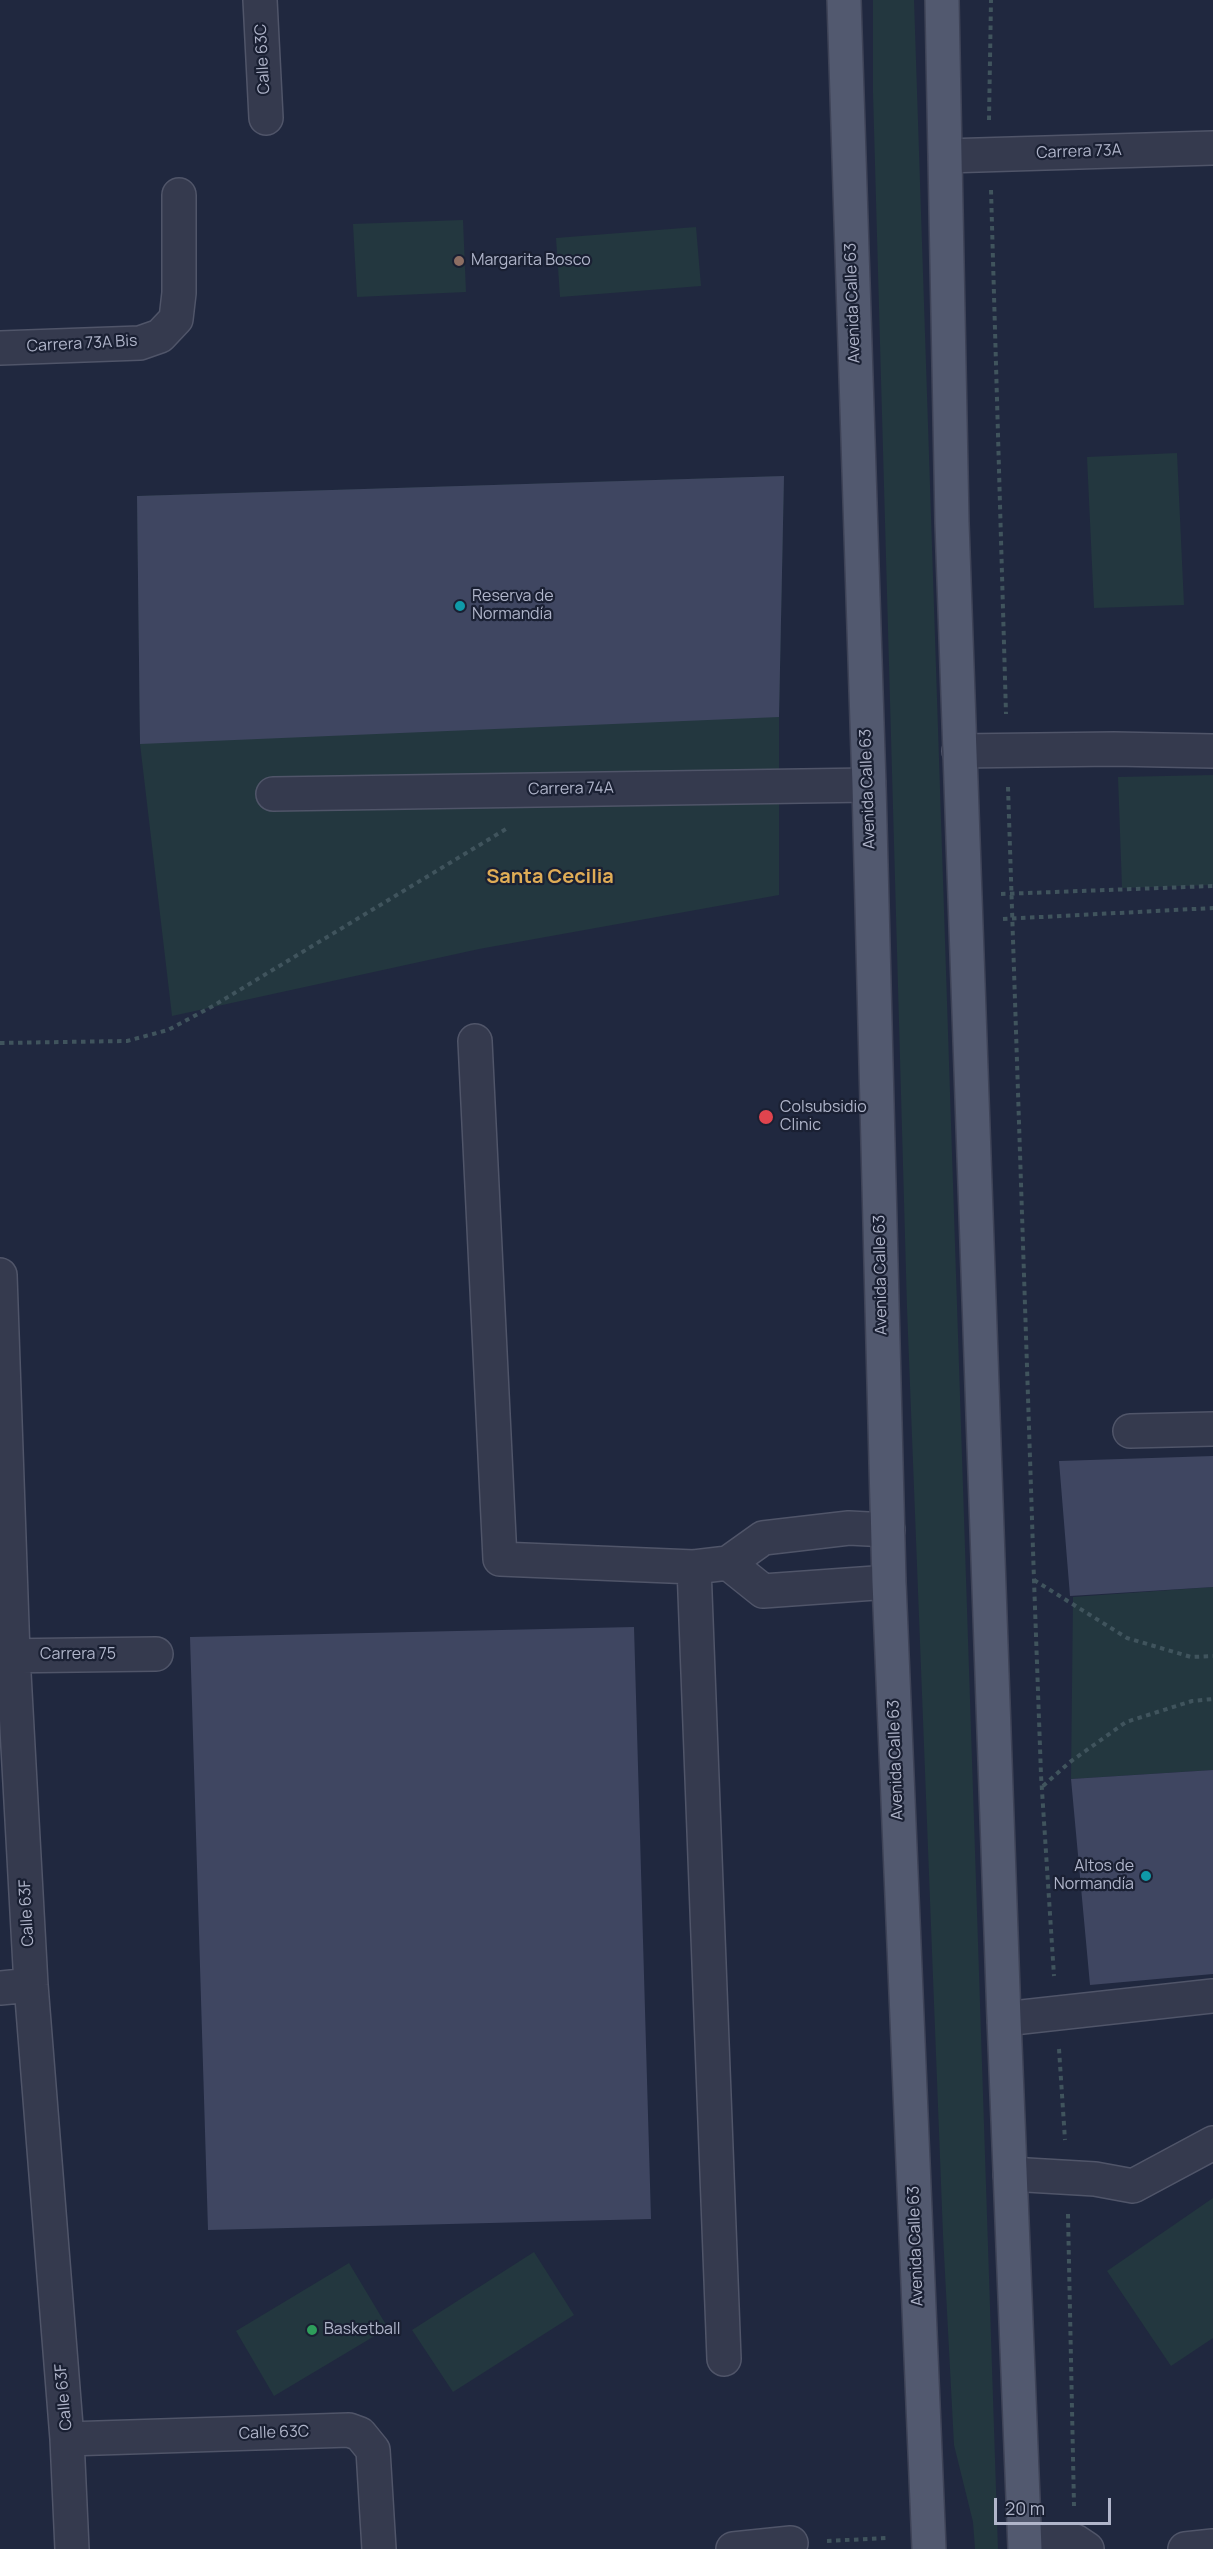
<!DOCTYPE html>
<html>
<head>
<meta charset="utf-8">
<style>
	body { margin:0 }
	#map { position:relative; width:1213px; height:2549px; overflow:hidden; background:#20283f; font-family:Manrope,sans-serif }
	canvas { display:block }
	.scale { position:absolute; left:994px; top:2498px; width:117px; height:27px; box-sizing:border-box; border:3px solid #b0b5ca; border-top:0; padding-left:8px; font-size:18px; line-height:21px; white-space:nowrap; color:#b0b5ca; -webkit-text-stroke:4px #1a2033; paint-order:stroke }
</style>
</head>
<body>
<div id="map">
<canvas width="1213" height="2549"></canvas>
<div class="scale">20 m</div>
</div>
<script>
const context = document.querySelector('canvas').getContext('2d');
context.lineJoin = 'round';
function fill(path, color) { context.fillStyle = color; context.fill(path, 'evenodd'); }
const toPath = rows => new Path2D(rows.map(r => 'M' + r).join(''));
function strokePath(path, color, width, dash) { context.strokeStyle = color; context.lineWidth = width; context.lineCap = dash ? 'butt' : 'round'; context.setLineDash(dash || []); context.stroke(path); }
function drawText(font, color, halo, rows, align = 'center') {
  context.font = font + ' Manrope,sans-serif'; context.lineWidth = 4.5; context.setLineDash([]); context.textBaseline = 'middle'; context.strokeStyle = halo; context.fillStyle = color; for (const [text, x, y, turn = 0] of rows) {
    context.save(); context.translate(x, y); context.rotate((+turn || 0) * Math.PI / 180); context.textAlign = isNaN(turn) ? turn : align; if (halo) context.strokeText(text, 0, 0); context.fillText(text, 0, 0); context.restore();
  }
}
const green = toPath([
	[873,0,914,0,998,2549,975,2549,973,2522,954,2445,943,2235,907,1308,873,93],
	[463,220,466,292,357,297,353,224],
	[696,227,701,286,560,297,556,238],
	[1177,453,1184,605,1094,608,1087,457],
	[784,476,779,717,779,895,479,949,172,1016,140,744,137,496],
	[1213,775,1213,885,1122,888,1118,777],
	[1213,1587,1213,1770,1071,1779,1073,1597],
	[1213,2198,1213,2338,1171,2366,1107,2271],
	[534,2252,574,2315,453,2392,412,2330],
	[349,2263,388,2328,274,2396,236,2331]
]);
const building = toPath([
	[784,476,779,717,140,744,137,496],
	[1213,1456,1213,1587,1070,1596,1059,1461],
	[634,1627,651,2219,208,2230,190,1637],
	[1213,1770,1213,1974,1090,1985,1071,1779]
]);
const path = toPath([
	[989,120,991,0],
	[991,190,1006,714],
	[1008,787,1034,1580,1041,1775,1054,1976],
	[1001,894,1213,886],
	[1003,919,1213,908],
	[0,1043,127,1041,168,1030,213,1006,506,829],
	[1034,1580,1127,1638,1191,1657,1213,1656],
	[1043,1786,1070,1762,1126,1722,1192,1701,1213,1699],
	[1059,2049,1065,2140],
	[1068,2214,1074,2506],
	[827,2541,887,2538]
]);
const minor = toPath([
	[260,0,266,118],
	[945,156,1213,148],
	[0,348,140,343,160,336,176,319,179,293,179,195],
	[959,751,1114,749,1213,751],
	[273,794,869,785],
	[475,1041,500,1559,694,1567,728,1563,763,1591,889,1582],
	[0,1275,13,1655,31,1985,67,2439,72,2549],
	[1130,1431,1213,1429],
	[728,1563,763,1538,849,1528,888,1530],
	[694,1567,724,2359],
	[0,1656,156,1654],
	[0,1988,31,1985],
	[1004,2019,1213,1996],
	[1010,2174,1095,2179,1133,2186,1213,2143],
	[67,2439,349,2430,360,2434,373,2450,379,2549],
	[1025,2542,1075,2541,1087,2549],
	[733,2549,791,2543],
	[1185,2549,1213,2546]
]);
const major = toPath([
	[844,0,869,785,889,1582,929,2549],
	[942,0,952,523,1004,2019,1025,2549]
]);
const markers = [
	[459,261,6,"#8d6e63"],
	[460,606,6,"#0f9aa8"],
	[766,1117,8,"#e0444e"],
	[1146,1876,6,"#0f9aa8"],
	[312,2330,6,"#2e9e5b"]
];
const streetNames = [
	["Calle 63C",263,59,-93],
	["Carrera 73A",1079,152,-2],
	["Avenida Calle 63",853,303,-92],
	["Carrera 73A Bis",82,344,-3],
	["Carrera 74A",571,789,-1],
	["Avenida Calle 63",868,789,-92],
	["Avenida Calle 63",881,1275,-91],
	["Carrera 75",78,1655],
	["Avenida Calle 63",896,1760,-92],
	["Calle 63F",27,1913,-93],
	["Avenida Calle 63",916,2246,-92],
	["Calle 63F",64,2397,-95],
	["Calle 63C",274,2433,-2]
];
const poiNames = [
	["Margarita Bosco",471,261],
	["Reserva de",472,597],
	["Normandía",472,615],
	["Colsubsidio",780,1108],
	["Clinic",780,1126],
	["Altos de",1134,1867,"right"],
	["Normandía",1134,1885,"right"],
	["Basketball",324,2330]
];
const quarterNames = [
	["Santa Cecilia",550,877]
];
fill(green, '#23373f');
fill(building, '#3f4661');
strokePath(minor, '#505569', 36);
strokePath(major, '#3e4357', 36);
strokePath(path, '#40545d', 4, [4.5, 4.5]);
strokePath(minor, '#353a4e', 33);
strokePath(major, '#52596f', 33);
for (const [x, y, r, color] of markers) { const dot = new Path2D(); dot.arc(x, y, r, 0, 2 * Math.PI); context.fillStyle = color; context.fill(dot); strokePath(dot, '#1a2033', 2); }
drawText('16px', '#b0b5ca', '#1a2033', streetNames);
drawText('16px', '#b0b5ca', '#1a2033', poiNames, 'left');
drawText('bold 20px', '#dfac56', '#1a2033', quarterNames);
</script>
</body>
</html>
